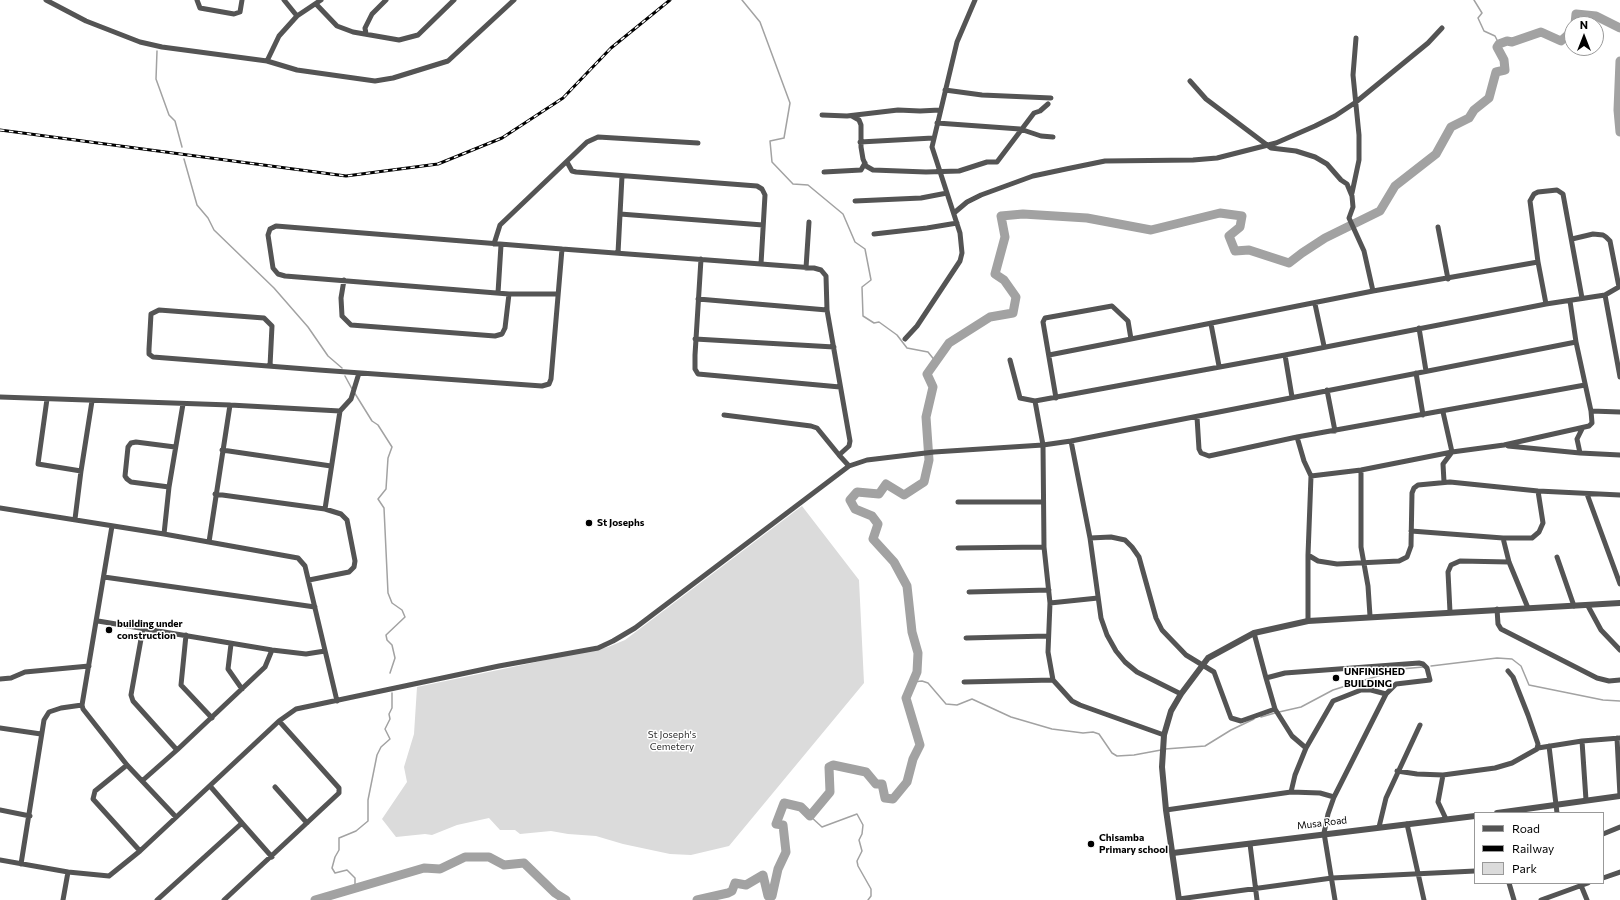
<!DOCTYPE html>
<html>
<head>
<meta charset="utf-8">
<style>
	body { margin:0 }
	#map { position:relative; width:1620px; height:900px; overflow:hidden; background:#fff; font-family:Commissioner,sans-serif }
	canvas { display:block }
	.legend { position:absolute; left:1474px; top:812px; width:130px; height:72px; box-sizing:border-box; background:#fff; border:1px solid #999; margin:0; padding:5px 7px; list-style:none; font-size:12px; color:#000 }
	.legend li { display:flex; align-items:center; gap:8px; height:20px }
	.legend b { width:20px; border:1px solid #999 }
	.north { position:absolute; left:1564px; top:16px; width:40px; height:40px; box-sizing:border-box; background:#fff; border:1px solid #999; border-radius:50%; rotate:0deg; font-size:11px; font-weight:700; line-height:16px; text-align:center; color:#000 }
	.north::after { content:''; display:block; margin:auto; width:14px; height:18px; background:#000; clip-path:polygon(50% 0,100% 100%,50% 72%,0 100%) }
</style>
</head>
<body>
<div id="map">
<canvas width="1620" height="900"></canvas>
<ul class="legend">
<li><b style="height:5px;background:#545454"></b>Road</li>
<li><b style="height:5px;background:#000"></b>Railway</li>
<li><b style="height:11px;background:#dbdbdb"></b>Park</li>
</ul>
<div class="north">N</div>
</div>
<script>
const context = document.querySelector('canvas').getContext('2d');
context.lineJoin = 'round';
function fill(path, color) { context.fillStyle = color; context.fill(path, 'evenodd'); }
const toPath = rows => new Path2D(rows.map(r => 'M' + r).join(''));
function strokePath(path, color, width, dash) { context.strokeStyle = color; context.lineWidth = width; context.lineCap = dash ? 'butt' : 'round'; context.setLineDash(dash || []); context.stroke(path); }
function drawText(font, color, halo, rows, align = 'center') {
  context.font = font + ' Commissioner,sans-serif'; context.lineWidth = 3; context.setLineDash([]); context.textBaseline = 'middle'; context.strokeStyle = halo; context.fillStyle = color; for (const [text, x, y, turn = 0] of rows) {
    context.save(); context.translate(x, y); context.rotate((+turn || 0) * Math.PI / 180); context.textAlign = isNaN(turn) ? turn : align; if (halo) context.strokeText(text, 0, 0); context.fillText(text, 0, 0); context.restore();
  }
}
const green = toPath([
	[802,506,859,580,864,683,729,846,691,855,670,854,623,844,596,836,568,834,551,831,520,834,515,830,500,830,489,818,457,825,432,835,425,834,396,837,382,819,407,782,404,767,414,734,417,687,608,647,625,640]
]);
const stream = toPath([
	[742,0,760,22,790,103,784,138,770,141,772,162,793,184,808,185,843,214,855,242,865,249,871,280,862,287,863,316,874,323,879,322,897,335,907,348,928,352,936,362],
	[1474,0,1482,13,1478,18,1484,31,1495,36,1499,44],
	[157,51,156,79,169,115,175,121,182,147],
	[184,159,197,205,208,218,214,230,274,288,308,327,328,356,342,368],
	[345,376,352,389],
	[354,392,372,421,378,425,392,447,388,458,386,489,378,499,384,508,388,593,392,603,402,610,405,617,386,635,387,640,392,645,395,658,390,673],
	[1431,666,1497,658,1512,659,1521,666,1529,685,1603,700,1620,701],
	[913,682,922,681,928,683,946,704,957,705,972,699,1011,717,1052,729,1083,733,1093,732,1099,734,1112,753,1117,756,1134,755,1161,750],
	[1279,712,1301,707,1333,690,1368,679,1401,669,1423,667],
	[1261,717,1275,713],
	[1165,749,1205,746,1231,730,1254,719],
	[810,816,822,827,857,814,863,825,862,834,859,840,862,851,857,861,858,866,871,889,871,896,868,900],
	[355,888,355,878,347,870,335,873,332,868,335,857,339,850,339,838,356,831,368,821,368,800,377,755,381,747,390,739,385,729,390,719,389,714,392,708,392,693],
	[699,899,700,900]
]);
const river = toPath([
	[1575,24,1576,14,1596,16,1620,28],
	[1620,61,1618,110,1620,132],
	[315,900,424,868,440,869,465,857,489,857,504,865,524,863,555,893,566,900],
	[697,900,728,893,732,891,735,883,746,885,763,875,768,896,772,896,778,869,786,852,783,825,776,824,784,803,801,807,810,816,830,792,829,767,833,765,866,772,876,784,882,784,885,798,893,799,907,782,913,759,920,745,906,698,917,672,918,653,912,632,907,586,894,562,873,539,878,524,872,516,855,509,850,500,857,492,879,494,886,484,904,495,924,482,929,460,926,417,933,387,927,374,949,343,990,317,1013,313,1016,297,1004,280,995,274,1005,237,1001,216,1023,214,1087,218,1151,230,1220,213,1242,216,1240,227,1229,236,1235,251,1249,250,1289,263,1302,253,1325,238,1380,211,1395,186,1436,154,1451,127,1469,118,1474,110,1489,98,1496,72,1505,70,1504,60,1497,47,1499,44,1507,41,1512,42,1541,32,1561,41,1572,31]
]);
const minor = toPath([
	[46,0,86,21,140,42,162,47,267,61,297,70,375,81,393,78,448,61,514,0],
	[197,0,200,8,234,14,240,12,242,0],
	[284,0,297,16],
	[316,4,337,26,353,32,399,40,418,35,454,0],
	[366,34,365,28,372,14,386,0],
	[267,61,279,36,297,16,321,0],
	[1190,81,1206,99,1271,148,1296,151,1315,157,1327,164,1341,180,1347,184,1352,196,1353,207,1349,218,1364,251,1373,291],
	[945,90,982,95,1051,98],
	[822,115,847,116,898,110,920,111,940,110],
	[852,116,859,120,861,125,861,147,863,159,866,166,873,170,926,172,959,171,987,162,997,162,1034,113,1040,111,1048,104],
	[937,123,1020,129,1041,136,1053,137],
	[860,142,933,138],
	[567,162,572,171,576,172,757,186,762,189,765,195,761,264],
	[824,172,861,170,865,163],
	[1352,193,1359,160,1359,135,1353,75,1356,38],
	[855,201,921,198,947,193],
	[954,213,967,202,981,195,1033,176,1066,169,1105,161,1193,160,1217,158,1276,143,1315,126,1335,116,1356,102,1428,43,1442,28],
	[620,214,763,225],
	[1438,227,1448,279],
	[874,234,927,228,957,223],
	[494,244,500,225,587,142,598,137,698,143],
	[618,253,622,176],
	[701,259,695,355,695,369,698,374,840,387],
	[1538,262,1546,304],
	[806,268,809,222],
	[344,280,341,298,342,316,351,325,495,336,502,334,505,328,509,294],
	[498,293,501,245],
	[557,294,509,294,285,276,278,274,273,268,268,235,270,229,276,226,562,249],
	[1605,295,1620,377],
	[698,299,827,310],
	[1570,301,1576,342,1591,411,1592,423,1589,426,1504,445,1452,452,1361,470,1311,476,1304,461,1297,437,1585,385],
	[1315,304,1324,346],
	[1211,324,1219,366],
	[1419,328,1426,371],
	[695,339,834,347],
	[905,339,917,326,960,261,962,253,960,233,932,147,957,42,975,0],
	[1049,355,1131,339],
	[1285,355,1292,397],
	[1010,360,1020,398,1035,401,1043,445,1044,547,1050,603,1048,652,1053,680,1072,701,1080,705,1164,735],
	[270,366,272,326,264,318,159,310,151,314,149,349,149,354,153,357,319,370,542,386,549,384,551,379,562,249,814,268,821,270,826,276,827,310,850,441,849,446,839,455,849,466],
	[1416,373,1423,415],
	[1327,390,1335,431],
	[0,397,230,405,340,411],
	[1056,398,1043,322,1045,318,1112,306,1128,321,1131,339,1373,291,1538,262,1530,201,1534,194,1538,192,1557,190,1563,194,1582,298],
	[47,399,38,464,81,471,92,401],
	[1035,401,1285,355,1546,304,1605,295,1619,287,1610,241,1606,237,1603,235,1593,234,1572,239],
	[1591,411,1620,412],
	[1443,412,1452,452],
	[724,415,811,426,817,428,839,455],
	[1197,417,1199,449,1201,453,1209,456,1297,437],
	[1071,441,1090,538,1101,618,1107,635,1116,651,1125,662,1137,672,1181,694],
	[1508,446,1580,453,1620,455],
	[222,450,331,466],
	[1580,453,1577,439,1582,429],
	[1361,470,1361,547,1368,586,1370,616],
	[1311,476,1308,555,1318,561,1337,564,1399,561,1407,557,1411,546,1412,493,1414,488,1418,485,1450,482,1538,491,1620,495],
	[1444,482,1443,464,1452,452],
	[169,487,131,482,127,479,125,476,128,447,131,443,136,442,175,447],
	[215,494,325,509,341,514,347,520,355,561,354,567,349,572,309,580],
	[1587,494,1620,584],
	[958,502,1043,502],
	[0,508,164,534,298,558,305,566,337,701],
	[325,509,340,411,351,399,359,373],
	[75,519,81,471],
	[112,526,82,705,83,709,127,765,176,817],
	[1411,531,1503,538,1532,538,1539,532,1543,523,1538,491],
	[164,534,169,487,183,404],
	[1090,538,1111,537,1125,540,1132,547,1139,557,1156,618,1162,630,1186,655,1214,672,1231,718,1241,721,1275,709,1266,678],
	[1503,538,1509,562,1528,608],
	[209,542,230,405],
	[958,548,1044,547],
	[1557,557,1574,606],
	[104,577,315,607],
	[969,592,1049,590],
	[1050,603,1098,598],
	[1588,606,1601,630,1620,650],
	[1497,609,1498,624,1501,629,1597,678,1609,681,1620,680],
	[1450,612,1448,572,1451,565,1460,561,1509,562],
	[98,621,272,650,306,654,325,651],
	[1308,621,1308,555],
	[143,628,131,695,133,701,177,750,265,667,272,650],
	[1254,633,1266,678,1285,673,1419,663,1423,664,1427,668,1430,680,1396,684,1386,694,1334,797],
	[186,635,181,685,212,718],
	[966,638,1048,636],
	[231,644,228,669,242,689],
	[0,679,11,678,25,672,89,666],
	[964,682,1053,680],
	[1275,709,1292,736,1306,748,1295,775,1291,792],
	[0,728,41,734],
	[1617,738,1620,796],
	[1582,741,1586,800],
	[1549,746,1557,813],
	[1306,748,1333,701,1361,690,1371,690,1386,694],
	[1538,748,1582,741,1620,738],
	[127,765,95,791,93,799,140,851],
	[1397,771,1417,774,1443,775,1495,768,1512,763,1537,749,1538,744,1528,715,1513,677,1508,671],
	[1443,775,1438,802,1446,819],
	[142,781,177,750],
	[275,787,307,823],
	[0,810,30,816],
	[1166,810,1291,792,1320,793,1334,797,1328,814,1324,833,1335,900],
	[242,823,272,857],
	[1407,824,1424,900],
	[1379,827,1386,798,1420,725],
	[1603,834,1620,827],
	[1250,844,1257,900],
	[0,860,68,872,109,876,140,851,279,721,296,709,499,666,598,648,613,641,635,628,849,466,867,460,934,452,1043,445,1071,441,1576,342],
	[21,864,44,720,49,712,61,708,82,705],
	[1603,878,1620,872],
	[1509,883,1514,900],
	[1580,883,1587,900],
	[1179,899,1332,878,1475,871],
	[63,900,68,872],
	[157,900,242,823,210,786],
	[224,900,339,793,339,788,279,721],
	[1541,900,1588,883]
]);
const tertiary = toPath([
	[1497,813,1620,796],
	[1173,853,1475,816],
	[1179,900,1166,810,1162,767,1164,735,1171,711,1181,694,1208,658,1254,633,1308,621,1620,603]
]);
const rail = toPath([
	[0,130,346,176,438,164,502,138,563,98,611,48,670,0]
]);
const markers = [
	[589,523,4,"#000"],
	[109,630,4,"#000"],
	[1336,678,4,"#000"],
	[1091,844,4,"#000"]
];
const poiNames = [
	["St Josephs",597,523],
	["building under",117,624],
	["construction",117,636],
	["UNFINISHED",1344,672],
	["BUILDING",1344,684],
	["Chisamba",1099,838],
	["Primary school",1099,850]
];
const parkNames = [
	["St Joseph's",672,735],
	["Cemetery",672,747]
];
const streetNames = [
	["Musa Road",1322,823,-7]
];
fill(green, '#dbdbdb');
strokePath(stream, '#a2a2a2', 1.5);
strokePath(river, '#a2a2a2', 9);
strokePath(minor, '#545454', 5);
strokePath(tertiary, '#545454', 6);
strokePath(rail, '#000', 3);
strokePath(rail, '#fff', 1.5, [4.5]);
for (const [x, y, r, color] of markers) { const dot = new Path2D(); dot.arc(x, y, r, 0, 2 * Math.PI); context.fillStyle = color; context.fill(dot); strokePath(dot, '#fff', 1.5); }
drawText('bold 10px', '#000', '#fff', poiNames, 'left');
drawText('10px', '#323232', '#fff', parkNames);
drawText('10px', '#000', '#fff', streetNames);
</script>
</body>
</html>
